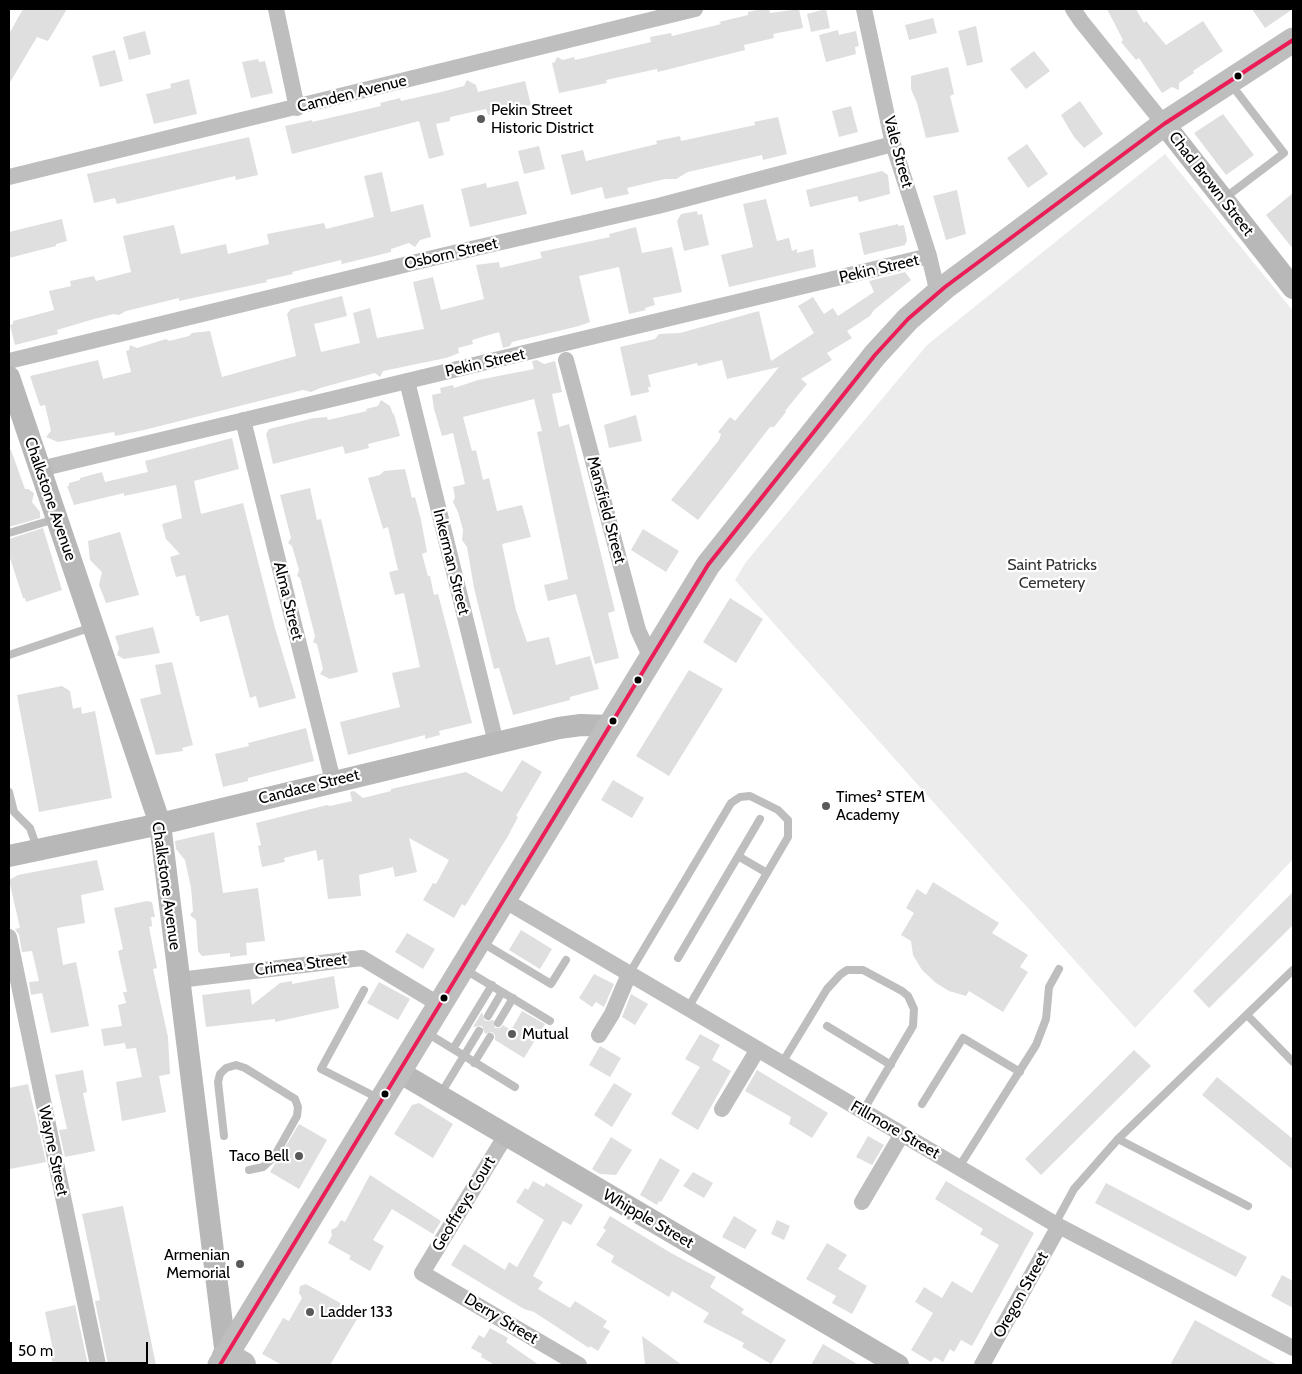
<!DOCTYPE html>
<html>
<head>
<meta charset="utf-8">
<style>
	body { margin:0 }
	#map { position:relative; width:1302px; height:1374px; overflow:hidden; background:#fff; font-family:Cabin,sans-serif }
	canvas { display:block }
	.frame { position:absolute; inset:0; border:10px solid #000; pointer-events:none }
	.scale { position:absolute; left:10px; top:1342px; width:138px; height:22px; box-sizing:border-box; border:2px solid #000; border-top:0; padding-left:6px; font-size:15px; line-height:18px; white-space:nowrap; color:#000; -webkit-text-stroke:4px #fff; paint-order:stroke }
</style>
</head>
<body>
<div id="map">
<canvas width="1302" height="1374"></canvas>
<div class="frame"></div>
<div class="scale">50 m</div>
</div>
<script>
const context = document.querySelector('canvas').getContext('2d');
context.lineJoin = 'round';
function fill(path, color) { context.fillStyle = color; context.fill(path, 'evenodd'); }
const toPath = rows => new Path2D(rows.map(r => 'M' + r).join(''));
function strokePath(path, color, width, dash) { context.strokeStyle = color; context.lineWidth = width; context.lineCap = dash ? 'butt' : 'round'; context.setLineDash(dash || []); context.stroke(path); }
function drawText(font, color, halo, rows, align = 'center') {
  context.font = font + ' Cabin,sans-serif'; context.lineWidth = 4.5; context.setLineDash([]); context.textBaseline = 'middle'; context.strokeStyle = halo; context.fillStyle = color; for (const [text, x, y, turn = 0] of rows) {
    context.save(); context.translate(x, y); context.rotate((+turn || 0) * Math.PI / 180); context.textAlign = isNaN(turn) ? turn : align; if (halo) context.strokeText(text, 0, 0); context.fillText(text, 0, 0); context.restore();
  }
}
const green = toPath([
	[1165,154,1293,311,1293,859,1135,1028,735,580,746,562,927,345]
]);
const building = toPath([
	[23,9,67,9,48,41,37,37,9,84,9,34],
	[762,9,769,9,770,13,799,9,803,28,773,34,774,38,744,45,745,50,658,72,657,69,606,80,607,83,559,93,552,63,555,62,557,57,563,60,574,57,575,60,651,42,650,37,671,33,672,36,721,24,719,22,748,15,748,12],
	[826,9,830,28,811,32,807,14],
	[1107,9,1136,9,1144,23,1146,21,1166,45,1203,21,1223,51,1193,71,1194,73,1179,83,1179,90,1172,87,1162,93,1139,58,1136,60,1121,42,1123,40],
	[1252,9,1293,9,1265,28],
	[933,18,937,33,909,40,905,25],
	[976,26,983,62,967,66,958,31],
	[838,30,839,35,856,31,859,46,855,47,856,54,826,62,819,35],
	[145,31,151,54,129,60,123,37],
	[115,50,123,81,100,87,92,56],
	[1034,51,1050,71,1026,89,1010,69],
	[258,59,259,62,265,61,273,93,251,98,242,62],
	[948,67,954,94,950,96,959,132,926,138,917,103,911,89,911,76],
	[189,79,197,114,154,124,146,94,171,88,170,84],
	[467,80,476,85,478,92,525,81,531,105,488,115,486,109,450,117,450,121,436,124,444,155,429,159,419,121,292,154,285,126,312,120,312,122,381,106,380,103,400,98,401,101,441,92,464,86],
	[1080,101,1103,134,1084,148,1074,137,1061,115],
	[851,106,858,132,839,137,832,111],
	[1223,114,1254,155,1226,175,1194,133],
	[778,117,787,154,763,160,762,155,688,172,676,179,665,179,627,188,629,194,605,199,602,187,571,195,561,155,583,150,586,161,657,144,656,141,680,136,681,141,755,125,754,122],
	[249,137,258,175,236,180,235,176,117,204,115,198,94,203,87,174],
	[1027,144,1048,174,1028,188,1007,158],
	[539,146,545,169,524,174,518,151],
	[882,171,888,175,890,194,859,202,857,196,810,207,806,190],
	[382,172,391,212,423,204,431,237,420,240,415,247,409,243,391,249,391,252,342,264,341,260,292,272,293,274,266,280,267,282,179,301,179,298,126,311,119,315,114,314,94,319,57,330,58,334,15,345,10,325,13,324,13,321,54,310,49,291,71,286,70,281,94,276,96,281,131,272,123,236,174,225,181,254,226,244,228,254,269,244,267,234,324,223,326,229,374,217,364,176],
	[518,181,527,214,470,227,461,189,486,183,487,188],
	[957,190,966,234,946,240,933,196],
	[1293,193,1293,249,1266,215],
	[766,199,777,241,789,238,792,251,797,249,797,253,813,249,816,267,729,287,721,255,753,247,743,204],
	[697,211,698,215,702,214,709,245,684,251,677,221,681,214],
	[62,219,67,241,56,244,56,246,9,258,9,232],
	[898,224,898,226,904,225,907,240,905,245,864,255,859,233],
	[636,227,642,253,672,247,682,292,653,298,655,305,645,308,646,310,629,314,619,267,579,276,590,322,579,326,512,342,510,346,503,348,499,332,472,340,473,344,458,348,459,353,446,358,383,371,380,377,375,373,320,388,311,392,303,390,144,430,115,436,114,432,58,442,46,437,51,431,45,405,40,406,30,376,98,360,103,379,131,372,126,351,129,350,130,345,137,348,166,339,169,341,189,336,192,333,210,331,222,377,296,356,287,314,291,309,342,296,347,316,314,324,321,352,360,343,353,313,370,308,377,338,424,329,413,282,433,277,441,310,484,299,476,265,499,262,500,268,542,258,540,252,610,237,609,234],
	[905,272,911,280,874,310,870,316,847,331,852,338,827,353,832,360,801,379,807,384,785,411,786,412,774,427,770,427,698,520,671,500,719,440,721,434,718,432,730,417,735,421,779,367,727,379,722,360,698,366,697,363,648,375,651,387,648,387,649,392,631,396,620,347,655,339,659,334,680,333,759,311,771,361,814,333,798,306,813,297,824,314,833,308,838,316,874,292,869,281],
	[537,360,544,364,555,361,562,392,552,394,559,427,569,424,615,611,608,613,619,658,595,664,576,594,548,601,544,585,568,579,537,432,542,431,534,399,463,417,472,451,476,450,483,480,489,478,497,511,522,505,531,537,502,544,516,610,527,642,549,637,556,665,590,656,599,689,570,697,570,700,513,715,499,668,494,669,474,588,467,547,462,540,463,530,458,512,453,502,455,497,453,487,465,484,453,433,442,436,434,409,432,395,441,393,440,388,453,385,454,388,478,380,534,369,532,361],
	[381,400,390,406,393,414,394,414,400,436,368,444,369,448,345,454,343,446,273,464,266,434,269,429,314,418,327,417,328,420,367,411,366,409,378,406],
	[636,415,642,441,609,448,604,425],
	[232,438,239,469,194,481,201,514,243,503,275,628,296,698,259,708,256,696,250,698,228,615,200,622,199,616,196,616,185,575,176,577,170,557,180,554,166,539,162,524,182,518,176,485,124,496,124,493,74,505,67,486,69,486,69,483,80,480,80,478,102,472,105,482,148,472,145,461],
	[9,450,11,450,25,489,28,489,34,493,32,502,40,512,40,518,9,527],
	[405,469,412,498,415,497,421,520,427,552,422,554,428,576,430,576,434,595,438,594,472,723,439,731,440,735,425,739,425,735,348,755,340,722,400,707,392,673,420,667,404,593,395,595,389,572,398,570,388,527,383,529,368,478,380,475,384,471],
	[310,488,317,520,321,519,358,672,330,679,320,674,323,669,317,644,313,642,315,636,300,578,297,576,299,570,292,546,288,543,291,538,280,495],
	[43,528,62,590,26,602,25,598,23,598,9,555,9,539],
	[643,529,679,551,666,572,631,550],
	[120,532,139,595,106,603,99,585,102,572,90,560,88,541],
	[730,598,763,619,736,663,703,642],
	[153,627,160,653,124,659,117,655,119,648,115,636],
	[172,662,193,745,182,748,183,751,156,755,140,699,161,694,155,665],
	[689,670,723,689,669,776,636,756],
	[62,686,70,691,73,709,81,707,82,714,95,711,112,798,39,812,17,695],
	[306,728,314,761,248,778,248,781,223,787,215,754,249,746,248,743],
	[522,760,542,772,516,816,518,817,508,836,465,906,462,904,454,918,423,900,433,883,436,884,449,860,409,838,417,872,395,877,393,867,359,875,361,896,328,899,323,859,318,861,316,850,284,858,285,862,262,867,258,846,261,845,256,823,327,805,330,806,352,801,350,792,354,791,363,798,391,791,391,789,466,772,502,792],
	[613,780,644,798,632,818,601,800],
	[214,832,223,893,258,888,265,941,246,943,247,955,230,957,230,953,202,956,198,951,196,920,190,915,193,911,191,888,185,860,176,849,175,841],
	[97,860,104,890,81,895,85,923,57,928,63,965,76,962,89,1026,51,1033,42,993,31,995,29,982,39,981,32,951,22,952,19,935,15,929,20,928,9,880,18,875],
	[933,882,999,923,992,933,1028,955,1020,967,1028,972,1003,1012,969,991,966,996,949,991,936,983,922,970,913,955,911,941,901,935,914,913,906,908,917,889,926,895],
	[1293,892,1293,925,1209,1008,1193,991],
	[147,901,152,902,155,917,151,917,152,926,149,927,157,968,153,969,168,1037,170,1074,159,1076,166,1112,122,1121,116,1082,142,1077,136,1048,126,1049,125,1043,104,1046,101,1029,122,1026,118,1005,126,1003,123,992,127,992,118,951,123,949,114,908],
	[521,930,552,949,540,969,509,950],
	[407,933,435,949,423,969,395,952],
	[594,974,614,984,604,1007,596,1002,592,1007,579,998],
	[334,976,339,1008,275,1022,275,1019,206,1027,202,995,250,989,252,1005,280,983,292,981,292,984],
	[379,982,410,999,398,1020,367,1003],
	[631,994,648,1004,635,1025,622,1017],
	[522,1011,545,1024,524,1058,495,1040,495,1035,492,1032,485,1034,482,1026,473,1027,482,1012,485,1021,494,1020,495,1028,500,1028,503,1025,511,1030],
	[700,1034,720,1045,712,1060,731,1071,698,1130,671,1114,700,1067,685,1059],
	[600,1046,621,1058,610,1077,589,1065],
	[1134,1050,1151,1066,1041,1175,1025,1159],
	[83,1070,87,1092,83,1093,95,1151,65,1157,59,1130,67,1129,55,1075],
	[757,1070,828,1113,812,1138,789,1124,791,1117,745,1091],
	[1217,1077,1293,1139,1293,1170,1202,1095],
	[614,1083,632,1094,612,1127,594,1115],
	[28,1084,46,1162,10,1169,9,1088],
	[419,1103,453,1124,433,1158,394,1134,412,1105],
	[299,1124,327,1140,299,1189,270,1172],
	[868,1136,884,1145,872,1165,856,1157],
	[611,1137,632,1150,616,1175,600,1174,592,1169],
	[660,1158,680,1170,661,1202,659,1201,657,1205,640,1195],
	[693,1172,713,1183,704,1198,683,1186],
	[370,1175,441,1221,433,1234,392,1209,373,1240,384,1246,370,1271,349,1259,351,1256,328,1243,332,1235,331,1230,337,1227,341,1220,345,1222],
	[533,1181,544,1187,546,1183,583,1205,571,1225,563,1221,533,1276,543,1282,538,1289,570,1308,575,1301,607,1321,603,1327,610,1331,598,1351,590,1346,589,1348,534,1312,524,1309,451,1265,464,1244,505,1270,509,1262,517,1267,544,1220,516,1202,525,1188,528,1190],
	[946,1181,1034,1233,972,1346,961,1340,954,1352,950,1349,943,1362,935,1357,931,1362,911,1350,933,1313,915,1302,924,1287,942,1298,952,1281,972,1293,999,1245,980,1234,983,1229,935,1199],
	[1106,1183,1247,1257,1236,1277,1095,1203],
	[123,1206,156,1365,108,1365,95,1301,100,1300,82,1214],
	[610,1216,671,1253,716,1277,710,1287,744,1309,741,1313,786,1340,771,1364,742,1347,744,1343,703,1322,709,1313,672,1291,669,1297,611,1262,614,1256,596,1245,606,1230,603,1228],
	[734,1216,757,1230,745,1249,722,1237],
	[777,1220,790,1226,784,1240,771,1234],
	[827,1243,847,1255,838,1269,867,1286,852,1314,832,1303,836,1296,806,1279],
	[1282,1275,1293,1281,1293,1308,1271,1296],
	[306,1284,360,1314,330,1365,282,1365,262,1354,283,1318,289,1321,302,1298,299,1293,300,1286],
	[75,1305,88,1365,53,1365,50,1351,53,1350,45,1312],
	[1195,1320,1277,1365,1170,1365],
	[490,1328,508,1338,506,1342,539,1365,495,1365,481,1357,482,1354,471,1348,479,1335,484,1338],
	[642,1336,682,1365,645,1365],
	[823,1344,859,1365,811,1365]
]);
const lane = toPath([
	[1226,197,1284,153,1230,83],
	[9,533,55,519],
	[9,655,92,627],
	[9,792,14,812,30,828,37,848],
	[738,856,767,873],
	[481,942,551,984,566,960],
	[678,958,760,819],
	[464,969,550,1021],
	[629,974,731,803,740,797,750,796,778,810,788,820,788,837,688,1008],
	[364,990,321,1069,378,1098],
	[1247,1015,1293,1062],
	[488,1016,502,992],
	[498,1023,513,998],
	[827,1026,891,1065],
	[427,1033,515,1087],
	[453,1049,492,985],
	[474,1063,490,1037],
	[782,1063,827,989,840,975,847,970,863,970,902,991,908,996,914,1009,913,1026,863,1111],
	[440,1095,479,1031],
	[922,1104,963,1038,1020,1072],
	[224,1136,218,1082,220,1074,226,1068,236,1065,245,1068,295,1099,298,1107,297,1116,274,1157,263,1167,249,1170],
	[1118,1139,1248,1206],
	[959,1167,1036,1045,1046,1019,1049,987,1059,969],
	[1055,1224,1074,1189,1118,1139,1293,970]
]);
const street = toPath([
	[276,9,297,108],
	[864,9,893,144,929,256,938,294],
	[1073,9,1081,21,1164,124],
	[9,177,695,9],
	[566,360,638,630,651,658],
	[9,361,441,256,658,206,893,144],
	[407,381,496,743],
	[243,420,333,781],
	[40,469,929,256],
	[504,900,1055,1224,1293,1348],
	[9,937,98,1365],
	[179,980,362,958,440,1005],
	[599,1035,612,1014,629,974],
	[722,1109,758,1049],
	[506,1135,422,1273,579,1365],
	[862,1202,902,1134],
	[982,1365,1059,1226]
]);
const secondary = toPath([
	[1164,124,1293,288],
	[9,377,160,824,226,1356],
	[9,856,160,824,559,728,581,725,610,726],
	[399,1072,898,1365]
]);
const primary = toPath([
	[220,1365,708,565,875,355,908,319,945,287,1164,124,1293,40]
]);
const highway = toPath([
	[226,1356,242,1365]
]);
const bus1 = toPath([
	[220,1365,708,565,875,355,908,319,945,287,1164,124,1293,40]
]);
const markers = [
	[1238,76,4.5,"#000"],
	[481,119,5,"#595959"],
	[638,680,4.5,"#000"],
	[613,721,4.5,"#000"],
	[826,806,5,"#595959"],
	[444,998,4.5,"#000"],
	[512,1034,5,"#595959"],
	[385,1094,4.5,"#000"],
	[299,1156,5,"#595959"],
	[240,1264,5,"#595959"],
	[310,1312,5,"#595959"]
];
const streetNames = [
	["Camden Avenue",352,94,-14],
	["Vale Street",898,152,75],
	["Chad Brown Street",1211,184,52],
	["Osborn Street",451,254,-13],
	["Pekin Street",879,269,-13],
	["Pekin Street",485,363,-13],
	["Chalkstone Avenue",50,499,71],
	["Mansfield Street",606,510,75],
	["Inkerman Street",451,562,76],
	["Alma Street",288,601,76],
	["Candace Street",309,787,-14],
	["Chalkstone Avenue",166,886,82],
	["Crimea Street",301,965,-7],
	["Fillmore Street",895,1130,30],
	["Wayne Street",53,1151,78],
	["Geoffreys Court",464,1204,-59],
	["Whipple Street",648,1219,30],
	["Oregon Street",1021,1295,-61],
	["Derry Street",501,1319,31]
];
const poiNames = [
	["Pekin Street",491,110],
	["Historic District",491,128],
	["Times² STEM",836,797],
	["Academy",836,815],
	["Mutual",522,1034],
	["Taco Bell",289,1156,"right"],
	["Armenian",230,1255,"right"],
	["Memorial",230,1273,"right"],
	["Ladder 133",320,1312]
];
const parkNames = [
	["Saint Patricks",1052,565],
	["Cemetery",1052,583]
];
fill(green, '#ececec');
fill(building, '#dfdfdf');
strokePath(lane, '#bebebe', 8);
strokePath(street, '#bebebe', 16);
strokePath(secondary, '#b8b8b8', 22);
strokePath(primary, '#bebebe', 25);
strokePath(highway, '#bebebe', 28);
strokePath(bus1, '#ea1d57', 4);
for (const [x, y, r, color] of markers) { const dot = new Path2D(); dot.arc(x, y, r, 0, 2 * Math.PI); context.fillStyle = color; context.fill(dot); strokePath(dot, '#fff', 2); }
drawText('16px', '#000', '#fff', streetNames);
drawText('16px', '#000', '#fff', poiNames, 'left');
drawText('16px', '#333', '#fff', parkNames);
</script>
</body>
</html>
